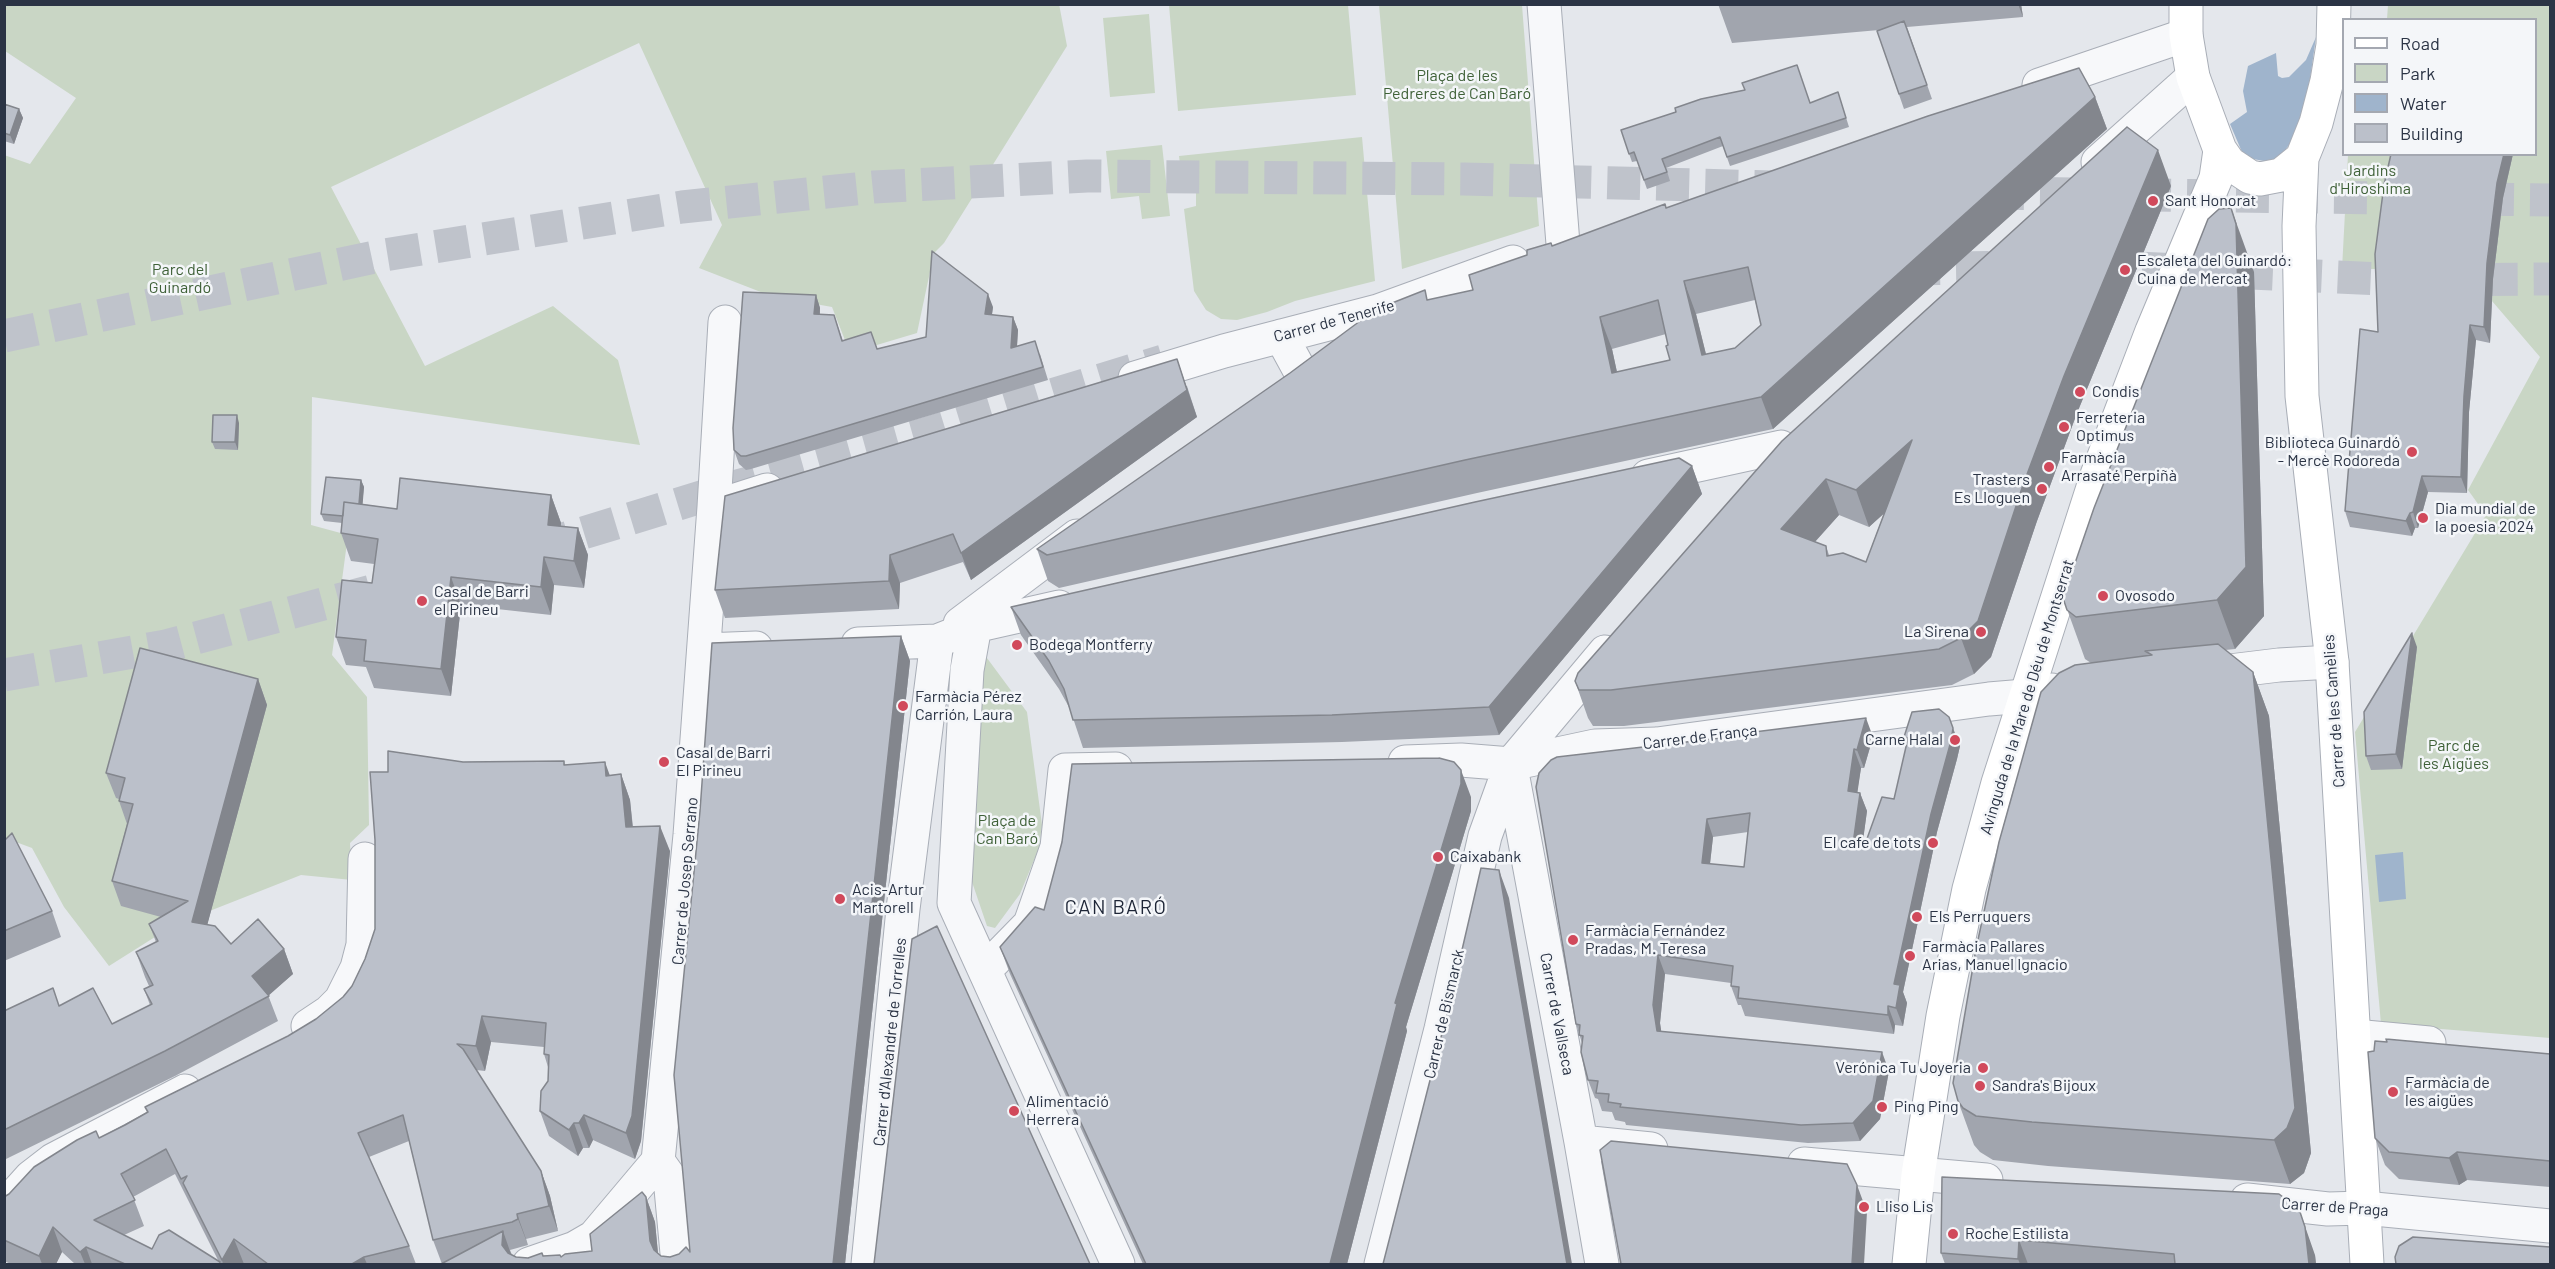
<!DOCTYPE html>
<html>
<head>
<meta charset="utf-8">
<style>
	body { margin:0 }
	#map { position:relative; width:2555px; height:1269px; overflow:hidden; background:#e4e7ec; font-family:Barlow,sans-serif }
	canvas { display:block }
	.frame { position:absolute; inset:0; border:6px solid #2b3445; pointer-events:none }
	.legend { position:absolute; left:2342px; top:18px; width:195px; height:138px; box-sizing:border-box; background:#f4f6f9; border:2px solid #a4a8b1; margin:0; padding:8px 10px; list-style:none; font-size:18px; color:#2b3445 }
	.legend li { display:flex; align-items:center; gap:12px; height:30px }
	.legend b { width:30px; border:2px solid #a4a8b1 }
</style>
</head>
<body>
<div id="map">
<canvas width="2555" height="1269"></canvas>
<div class="frame"></div>
<ul class="legend">
<li><b style="height:8px;background:#fff"></b>Road</li>
<li><b style="height:16px;background:#c9d6c5"></b>Park</li>
<li><b style="height:16px;background:#9fb4cc"></b>Water</li>
<li><b style="height:16px;background:#bbc0ca"></b>Building</li>
</ul>
</div>
<script>
const context = document.querySelector('canvas').getContext('2d');
context.lineJoin = 'round';
function fill(path, color) { context.fillStyle = color; context.fill(path, 'evenodd'); }
const toPath = rows => new Path2D(rows.map(r => 'M' + r).join(''));
function strokePath(path, color, width, dash) { context.strokeStyle = color; context.lineWidth = width; context.lineCap = dash ? 'butt' : 'round'; context.setLineDash(dash || []); context.stroke(path); }
function drawText(font, color, halo, rows, align = 'center') {
  context.font = font + ' Barlow,sans-serif'; context.lineWidth = 5; context.setLineDash([]); context.textBaseline = 'middle'; context.strokeStyle = halo; context.fillStyle = color; for (const [text, x, y, turn = 0] of rows) {
    context.save(); context.translate(x, y); context.rotate((+turn || 0) * Math.PI / 180); context.textAlign = isNaN(turn) ? turn : align; if (halo) context.strokeText(text, 0, 0); context.fillText(text, 0, 0); context.restore();
  }
}
const green = toPath([
	[1059,4,1067,46,944,243,934,253,917,333,850,353,832,307,771,296,699,268,722,225,639,43,331,187,425,366,553,306,618,360,640,445,312,397,311,525,348,535,332,655,367,697,369,825,350,843,352,880,301,875,174,925,109,966,64,907,32,848,5,838,4,155,30,164,76,98,5,51,5,5],
	[1169,5,1348,5,1356,95,1178,111],
	[1379,5,1522,5,1539,226,1402,269],
	[2388,5,2550,5,2550,1038,2381,1024,2355,732,2486,515,2468,490,2540,357,2492,301,2496,249,2503,198,2512,155,2536,154,2536,20,2387,19],
	[1149,14,1155,93,1110,97,1103,18],
	[1362,137,1375,281,1295,301,1267,312,1237,320,1221,319,1206,310,1194,291,1184,209,1196,206,1196,188,1183,187,1179,156],
	[1162,145,1170,216,1142,219,1139,196,1111,199,1106,151],
	[2348,155,2400,155,2381,269,2342,269],
	[984,654,1027,712,1042,825,1039,848,1020,894,995,928,987,926,971,879]
]);
const water = toPath([
	[2316,37,2307,101,2292,141,2279,158,2269,162,2248,158,2242,152,2230,124,2247,112,2243,91,2248,66,2276,53,2278,76,2282,78,2289,77,2306,60],
	[2403,852,2406,899,2379,902,2375,855]
]);
const primaryTunnel = toPath([
	[1991,193,2550,200],
	[2093,266,2405,280,2550,279],
	[1907,269,2018,267],
	[4,336,384,255,682,207,874,187,1087,176,1464,179,1772,187],
	[537,547,734,487,921,435,1163,361],
	[4,675,166,646,383,588]
]);
const street = toPath([
	[1544,4,1563,244],
	[2039,85,2186,35],
	[2098,162,2193,77],
	[1281,336,1299,369],
	[1135,378,1224,351,1378,311,1513,262],
	[1648,476,1781,447],
	[714,507,767,490],
	[960,624,1077,536],
	[975,626,967,670,954,903,1118,1264],
	[858,644,937,641,975,626,1059,607],
	[704,650,756,648],
	[2205,674,2279,665,2332,662],
	[1405,762,1461,760,1511,764,1595,746,1657,744,1989,699,2025,696,2052,690],
	[1511,767,1581,1142,1602,1264],
	[985,970,1030,924,1057,847,1065,770,1116,769],
	[308,1026,329,1012,341,1000,357,968,363,945,365,859],
	[2354,1036,2429,1043],
	[1581,1142,1651,1149],
	[658,1161,670,1178,678,1264],
	[1804,1164,1986,1180],
	[2247,1200,2328,1209,2364,1208,2550,1226],
	[4,1207,31,1177,53,1160,185,1091],
	[529,1264,575,1248,594,1237,658,1161,690,835,714,507,725,322],
	[868,1264,903,909,937,641],
	[1381,1264,1441,1029,1485,836,1511,764,1605,652]
]);
const secondary = toPath([
	[2186,4,2186,35,2193,77,2220,150,2229,163,2250,177,2260,179,2281,175,2302,158,2316,123,2327,81,2333,45,2334,4],
	[2302,158,2299,226,2302,396,2332,662,2367,1264],
	[1909,1264,1918,1175,1943,1016,1969,889,1998,783,2097,475,2152,331,2216,178,2220,150]
]);
const wall = toPath([
	[1718,4,2021,4,2023,17,1907,27,1932,99,1904,109,1877,31,1879,30,1732,43],
	[1838,92,1849,127,1730,166,1723,146,1666,168,1670,181,1647,189,1637,161,1632,162,1621,130,1810,103],
	[2095,97,2107,129,1773,429,1477,493,1059,588,1048,581,1037,549,1428,300,1473,290,1552,246,1667,208],
	[1755,300,1761,325,1735,348,1706,354,1696,314],
	[1666,334,1668,345,1670,360,1617,372,1612,349],
	[4,104,19,109,23,118,14,144,4,141],
	[2391,154,2513,154,2503,198,2493,279,2490,343,2476,340,2469,412,2467,493,2428,492,2418,528,2415,528,2412,536,2350,527,2345,511,2378,332],
	[2171,186,2077,413,2037,521,1991,657,1974,674,1952,685,1624,726,1593,726,1588,718,1575,681],
	[1884,513,1866,562,1829,555,1826,546,1815,542,1839,515,1869,527],
	[2254,272,2264,616,2235,649,2225,650,2253,672,2269,716,2311,1153,2304,1173,2290,1184,2048,1166,1993,1160,1980,1152,1974,1145,1958,1101,2091,663,2085,659,2063,598],
	[816,295,820,308,820,315,834,315,843,341,877,349,926,337,993,307,992,315,1013,317,1018,330,1017,346,1040,354,1048,380,751,469,746,470,739,464,734,450],
	[1187,386,1197,417,971,580,963,562,900,583,899,609,725,618,715,590],
	[239,423,238,450,215,449,212,442],
	[1692,466,1702,494,1499,735,1342,742,1083,748,1070,709,1059,689,1021,635,1011,607],
	[361,480,364,487,362,504,397,509,551,495,561,523,561,526,578,528,588,555,584,588,554,585,551,615,461,605,451,696,374,688,366,667,346,665,336,637,372,583,374,564,351,561,341,533,342,523,324,521,321,514],
	[901,636,910,661,845,1264,442,1264,433,1240,409,1141,369,1157,409,1246,416,1264,75,1264,62,1252,56,1264,11,1264,4,1261,4,1197,99,1138,147,1112,145,1107,288,1036,316,1019,343,997,352,986,365,959,375,929,388,772,463,762,564,761,565,765,610,775,621,774,630,800,633,827,670,851,641,1141,635,1159,593,1140,589,1148,583,1148,578,1156,549,1136,540,1111,548,1081,548,1067,544,1054,544,1047,491,1042,485,1071,476,1070,541,1171,550,1196,558,1231,526,1239,528,1245,510,1250,512,1255,516,1257,528,1258,543,1256,561,1257,592,1251,646,1197,655,1222,658,1254,661,1256,670,1257,690,1252],
	[175,1174,219,1262,152,1249,124,1235,144,1226,133,1197],
	[2417,647,2402,769,2371,770,2366,756],
	[258,679,267,705,207,925,231,944,284,949,293,974,268,995,278,1021,175,1076,4,1160,4,1011,59,1006,112,1024,150,1005,144,989,149,986,145,977,136,952,156,942,149,924,161,917,121,906,112,881,127,824,119,801,119,799,116,798,106,773],
	[1873,737,1864,768,1861,768,1857,792,1860,793,1867,811,1862,846,1864,847,1894,799,1907,745,1904,737,1960,746,1957,759,1937,832,1903,992,1907,1003,1903,1026,1895,1025,1894,1034,1745,1016,1741,1005,1738,1005,1731,986,1731,983,1665,974,1660,1023,1661,1031,1889,1071,1880,1119,1860,1141,1808,1143,1626,1125,1625,1122,1615,1120,1612,1112,1602,1111,1598,1099,1595,1098,1588,1080,1582,1043,1576,1024,1536,787],
	[1748,832,1744,867,1710,864,1713,837],
	[1471,797,1471,811,1406,1027,1407,1031,1347,1264,1143,1264,1010,974,1000,947,1044,910],
	[4,841,52,911,61,937,4,961],
	[2387,1042,2550,1054,2550,1187,2467,1180,2459,1185,2399,1179,2385,1165,2375,1138,2374,1051],
	[1942,1177,2315,1255,2316,1264,1945,1264,1941,1253]
]);
const shadedWall = toPath([
	[2018,4,2021,4,2023,17],
	[2095,97,2107,129,1773,429,1761,397],
	[19,109,23,118,14,144,10,135],
	[2158,150,2171,186,2077,413,2037,521,1991,657,1974,674,1961,638,2023,485,2064,376],
	[2504,154,2513,154,2503,198,2493,279,2490,343,2484,327,2487,263,2497,183],
	[2231,208,2254,272,2264,616,2235,649,2217,600],
	[1684,281,1696,314,1714,387,1702,355],
	[988,294,993,307,990,327,985,314],
	[816,295,820,308,819,328,814,314],
	[1013,317,1018,330,1016,361,1011,348],
	[1600,317,1612,349,1624,405,1612,373],
	[2470,325,2476,340,2469,412,2467,493,2461,477,2464,396],
	[1177,359,1197,417,971,580,961,553],
	[237,415,239,423,238,450,235,442],
	[1912,440,1926,476,1869,527,1856,490],
	[1692,466,1702,494,1499,735,1489,707],
	[2422,476,2428,492,2418,528,2413,512],
	[1826,479,1839,515,1794,565,1781,529],
	[361,480,364,487,361,525,358,518],
	[551,495,561,523,558,553,548,525],
	[2410,513,2415,528,2412,536,2406,521],
	[578,528,588,555,584,588,574,561],
	[890,555,900,583,899,609,889,581],
	[544,557,554,585,551,615,541,587],
	[451,577,461,605,451,696,441,669],
	[2412,633,2417,647,2402,769,2396,754],
	[901,636,910,661,845,1264,833,1264],
	[2253,672,2269,716,2311,1153,2304,1173,2290,1184,2274,1140],
	[258,679,267,705,201,948,192,922],
	[1866,718,1873,737,1864,768,1857,750],
	[1953,728,1960,746,1957,759,1937,832,1903,992,1907,1003,1903,1026,1896,1008,1894,984,1931,814],
	[1854,749,1861,768,1855,809,1848,791],
	[605,762,614,787,606,776],
	[1461,770,1471,797,1471,811,1406,1027,1407,1031,1347,1264,1330,1264,1395,1003],
	[621,774,630,800,635,852,626,827],
	[1860,793,1867,811,1860,863,1853,844],
	[1707,819,1713,837,1708,881,1702,863],
	[660,826,670,851,641,1141,635,1159,626,1133],
	[1499,870,1509,898,1572,1264,1567,1264],
	[284,949,293,974,267,997,252,976],
	[1658,955,1665,974,1660,1023,1664,1049,1657,1031,1653,1005],
	[1888,1006,1895,1025,1894,1034,1888,1015],
	[482,1016,491,1042,485,1071,476,1046],
	[1882,1052,1889,1071,1880,1119,1860,1141,1853,1123],
	[584,1115,593,1140,589,1148,579,1123],
	[574,1123,583,1148,578,1156,569,1130],
	[2457,1152,2467,1180,2459,1185,2449,1158],
	[541,1171,550,1196,558,1231,549,1206],
	[1857,1185,1867,1212,1864,1264,1852,1264],
	[646,1197,655,1222,659,1264,650,1241],
	[2299,1209,2315,1255,2316,1264,2309,1264],
	[517,1214,526,1239,528,1245,518,1219],
	[53,1227,62,1252,56,1264,42,1264,39,1256],
	[503,1231,512,1257,512,1264,502,1245],
	[234,1239,244,1264,223,1264,222,1260],
	[2019,1240,2028,1264,2020,1264,2018,1259],
	[86,1247,92,1264,85,1264,80,1252],
	[364,1257,367,1264,352,1264]
]);
const building = toPath([
	[1904,21,1927,85,1899,94,1877,31,1904,21],
	[1797,65,1810,103,1838,92,1846,118,1727,157,1720,137,1662,159,1667,172,1644,180,1634,152,1629,154,1621,130,1676,112,1675,108,1701,99,1745,90,1742,83,1797,65],
	[2079,68,2095,97,1761,397,1465,460,1047,555,1037,549,1290,373,1360,321,1387,305,1425,290,1427,300,1473,290,1469,275,1527,255,1527,250,1551,243,1552,246,1665,204,1666,208,1928,116,2079,68],
	[1748,267,1761,325,1735,348,1702,355,1684,281,1748,267],
	[1658,300,1668,345,1666,346,1670,360,1612,373,1600,317,1658,300],
	[4,104,19,109,10,135,4,133,4,104],
	[2127,127,2158,150,2064,376,2023,485,1978,621,1961,638,1939,649,1611,690,1579,690,1575,681,1578,673,1782,441,2127,127],
	[1912,440,1866,562,1843,553,1827,556,1826,546,1781,529,1826,479,1856,490,1912,440],
	[2391,154,2504,154,2497,183,2487,263,2484,327,2470,325,2464,396,2461,477,2422,476,2413,512,2410,513,2406,521,2345,511,2360,329,2378,332,2375,254,2384,185,2391,154],
	[2231,208,2236,224,2246,567,2217,600,2076,617,2067,610,2063,598,2094,508,2208,219,2219,209,2231,208],
	[932,251,988,294,985,314,1013,317,1011,348,1035,341,1043,367,746,456,741,456,734,450,733,428,743,292,816,295,814,314,834,315,842,341,871,332,877,349,926,337,932,251],
	[1177,359,1187,390,961,553,953,534,890,555,889,581,715,590,725,496,1177,359],
	[213,415,237,415,235,442,212,442,213,415],
	[1679,458,1692,466,1489,707,1332,715,1073,720,1064,689,1049,661,1011,607,1475,502,1679,458],
	[326,477,361,480,359,504,344,502,343,516,321,514,326,477],
	[400,478,551,495,548,525,578,528,574,561,544,557,541,587,451,577,441,669,364,661,366,640,336,637,342,580,372,583,378,539,341,533,344,502,397,509,400,478],
	[2412,633,2396,754,2366,756,2364,712,2412,633],
	[901,636,833,1264,441,1264,503,1231,502,1245,508,1253,516,1257,528,1258,542,1253,543,1256,560,1255,561,1257,565,1254,592,1251,590,1234,642,1192,646,1197,650,1241,654,1250,661,1256,670,1257,679,1254,686,1247,690,1252,674,1075,700,811,712,643,901,636],
	[2218,644,2253,672,2295,1108,2287,1128,2274,1140,2032,1122,1976,1116,1963,1108,1958,1101,1953,1083,1976,949,1999,842,2041,692,2059,673,2075,665,2152,655,2145,651,2218,644],
	[140,648,258,679,192,922,215,926,231,944,258,919,284,949,252,976,269,996,165,1051,4,1130,4,1011,53,988,59,1006,93,988,112,1024,152,1004,144,989,153,985,136,952,158,941,149,924,188,901,112,881,133,804,119,801,125,778,106,773,140,648],
	[1939,709,1949,717,1953,728,1951,741,1931,814,1894,984,1900,985,1896,1008,1888,1006,1888,1015,1738,998,1739,987,1731,986,1733,966,1658,955,1653,1005,1657,1031,1882,1052,1873,1101,1853,1123,1801,1125,1620,1107,1621,1104,1608,1102,1609,1094,1596,1093,1598,1081,1588,1080,1581,1052,1583,1036,1579,1035,1580,1025,1576,1024,1536,787,1539,773,1551,760,1557,757,1738,736,1738,734,1866,718,1857,750,1854,749,1848,791,1860,793,1853,844,1864,847,1882,797,1894,799,1908,738,1904,737,1912,712,1939,709],
	[1750,813,1744,867,1702,863,1707,819,1750,813],
	[388,751,463,762,564,761,564,765,605,762,606,776,621,774,626,827,660,826,632,1116,626,1133,584,1115,579,1123,574,1123,569,1130,540,1111,541,1091,548,1081,549,1055,544,1054,546,1023,482,1016,476,1046,457,1044,463,1049,541,1171,549,1206,517,1214,518,1219,512,1222,433,1240,403,1115,358,1133,409,1246,364,1257,352,1264,268,1264,234,1239,222,1260,183,1183,187,1176,181,1179,166,1149,121,1174,135,1200,94,1220,152,1249,159,1235,169,1230,220,1262,219,1264,125,1264,86,1247,80,1252,53,1227,39,1256,4,1240,4,1197,9,1194,34,1167,77,1140,96,1131,99,1138,125,1125,148,1112,145,1107,288,1036,316,1019,343,997,352,986,365,959,375,929,375,840,370,772,388,772,388,751],
	[1439,758,1454,762,1461,770,1461,784,1395,1003,1397,1004,1330,1264,1146,1264,1000,947,1035,907,1044,910,1062,842,1072,764,1439,758],
	[12,833,52,911,4,931,4,841,12,833],
	[1481,868,1499,870,1567,1264,1383,1264,1449,1006,1481,868],
	[937,926,1090,1264,874,1264,912,939,937,926],
	[2386,1039,2550,1054,2550,1161,2457,1152,2449,1158,2389,1152,2375,1138,2368,1052,2374,1051,2375,1041,2387,1042,2386,1039],
	[1611,1141,1847,1164,1857,1185,1852,1264,1621,1264,1600,1150,1611,1141],
	[1942,1177,2279,1194,2299,1209,2305,1227,2309,1264,2175,1264,2174,1254,2019,1240,2018,1259,1941,1253,1942,1177],
	[2413,1237,2550,1247,2550,1264,2396,1264,2395,1257,2399,1246,2413,1237]
]);
const markers = [
	[2153,201,6,"#d1495b"],
	[2125,270,6,"#d1495b"],
	[2080,392,6,"#d1495b"],
	[2064,427,6,"#d1495b"],
	[2412,452,6,"#d1495b"],
	[2049,467,6,"#d1495b"],
	[2042,489,6,"#d1495b"],
	[2423,518,6,"#d1495b"],
	[2103,596,6,"#d1495b"],
	[422,601,6,"#d1495b"],
	[1981,632,6,"#d1495b"],
	[1017,645,6,"#d1495b"],
	[903,706,6,"#d1495b"],
	[1955,740,6,"#d1495b"],
	[664,762,6,"#d1495b"],
	[1933,843,6,"#d1495b"],
	[1438,857,6,"#d1495b"],
	[840,899,6,"#d1495b"],
	[1917,917,6,"#d1495b"],
	[1573,940,6,"#d1495b"],
	[1910,956,6,"#d1495b"],
	[1983,1068,6,"#d1495b"],
	[1980,1086,6,"#d1495b"],
	[2393,1092,6,"#d1495b"],
	[1882,1107,6,"#d1495b"],
	[1014,1111,6,"#d1495b"],
	[1864,1207,6,"#d1495b"],
	[1953,1234,6,"#d1495b"]
];
const parkNames = [
	["Plaça de les",1457,76],
	["Pedreres de Can Baró",1457,94],
	["Jardins",2370,171],
	["d'Hiroshima",2370,189],
	["Parc del",180,270],
	["Guinardó",180,288],
	["Parc de",2454,746],
	["les Aigües",2454,764],
	["Plaça de",1007,821],
	["Can Baró",1007,839]
];
const poiNames = [
	["Sant Honorat",2165,201],
	["Escaleta del Guinardó:",2137,261],
	["Cuina de Mercat",2137,279],
	["Condis",2092,392],
	["Ferreteria",2076,418],
	["Optimus",2076,436],
	["Biblioteca Guinardó",2400,443,"right"],
	["- Mercè Rodoreda",2400,461,"right"],
	["Farmàcia",2061,458],
	["Arrasaté Perpiñà",2061,476],
	["Trasters",2030,480,"right"],
	["Es Lloguen",2030,498,"right"],
	["Dia mundial de",2435,509],
	["la poesia 2024",2435,527],
	["Casal de Barri",434,592],
	["el Pirineu",434,610],
	["Ovosodo",2115,596],
	["La Sirena",1969,632,"right"],
	["Bodega Montferry",1029,645],
	["Farmàcia Pérez",915,697],
	["Carrión, Laura",915,715],
	["Carne Halal",1943,740,"right"],
	["Casal de Barri",676,753],
	["El Pirineu",676,771],
	["El cafe de tots",1921,843,"right"],
	["Caixabank",1450,857],
	["Acis-Artur",852,890],
	["Martorell",852,908],
	["Els Perruquers",1929,917],
	["Farmàcia Fernández",1585,931],
	["Pradas, M. Teresa",1585,949],
	["Farmàcia Pallares",1922,947],
	["Arias, Manuel Ignacio",1922,965],
	["Verónica Tu Joyeria",1971,1068,"right"],
	["Farmàcia de",2405,1083],
	["les aigües",2405,1101],
	["Sandra's Bijoux",1992,1086],
	["Alimentació",1026,1102],
	["Herrera",1026,1120],
	["Ping Ping",1894,1107],
	["Lliso Lis",1876,1207],
	["Roche Estilista",1965,1234]
];
const streetNames = [
	["Carrer de Tenerife",1334,321,-15],
	["Avinguda de la Mare de Déu de Montserrat",2027,697,-73],
	["Carrer de les Camèlies",2334,711,-94],
	["Carrer de França",1700,737,-7],
	["Carrer de Josep Serrano",685,881,-85],
	["Carrer de Bismarck",1444,1014,-77],
	["Carrer de Vallseca",1557,1014,79],
	["Carrer d'Alexandre de Torrelles",890,1042,-84],
	["Carrer de Praga",2335,1207,4]
];
const quarterNames = [
	["CAN BARÓ",1116,907]
];
fill(green, '#c9d6c5');
fill(water, '#9fb4cc');
strokePath(primaryTunnel, '#bfc3cb', 33, [33, 16]);
strokePath(street, '#a9aeb7', 35);
strokePath(secondary, '#a9aeb7', 35);
strokePath(street, '#f7f8fa', 33);
strokePath(secondary, '#fff', 33);
fill(wall, '#a1a5ae');
fill(shadedWall, '#83868d');
fill(building, '#bbc0ca');
strokePath(building, '#83868d', 1.5);
for (const [x, y, r, color] of markers) { const dot = new Path2D(); dot.arc(x, y, r, 0, 2 * Math.PI); context.fillStyle = color; context.fill(dot); strokePath(dot, '#f4f6f9', 2); }
drawText('16px', '#3f6138', '#f4f6f9', parkNames);
drawText('16px', '#2b3445', '#f4f6f9', poiNames, 'left');
drawText('16px', '#2b3445', '#f4f6f9', streetNames);
context.letterSpacing = '1.5px';
drawText('20px', '#1d2536', '#f4f6f9', quarterNames);
context.letterSpacing = '0px';
</script>
</body>
</html>
